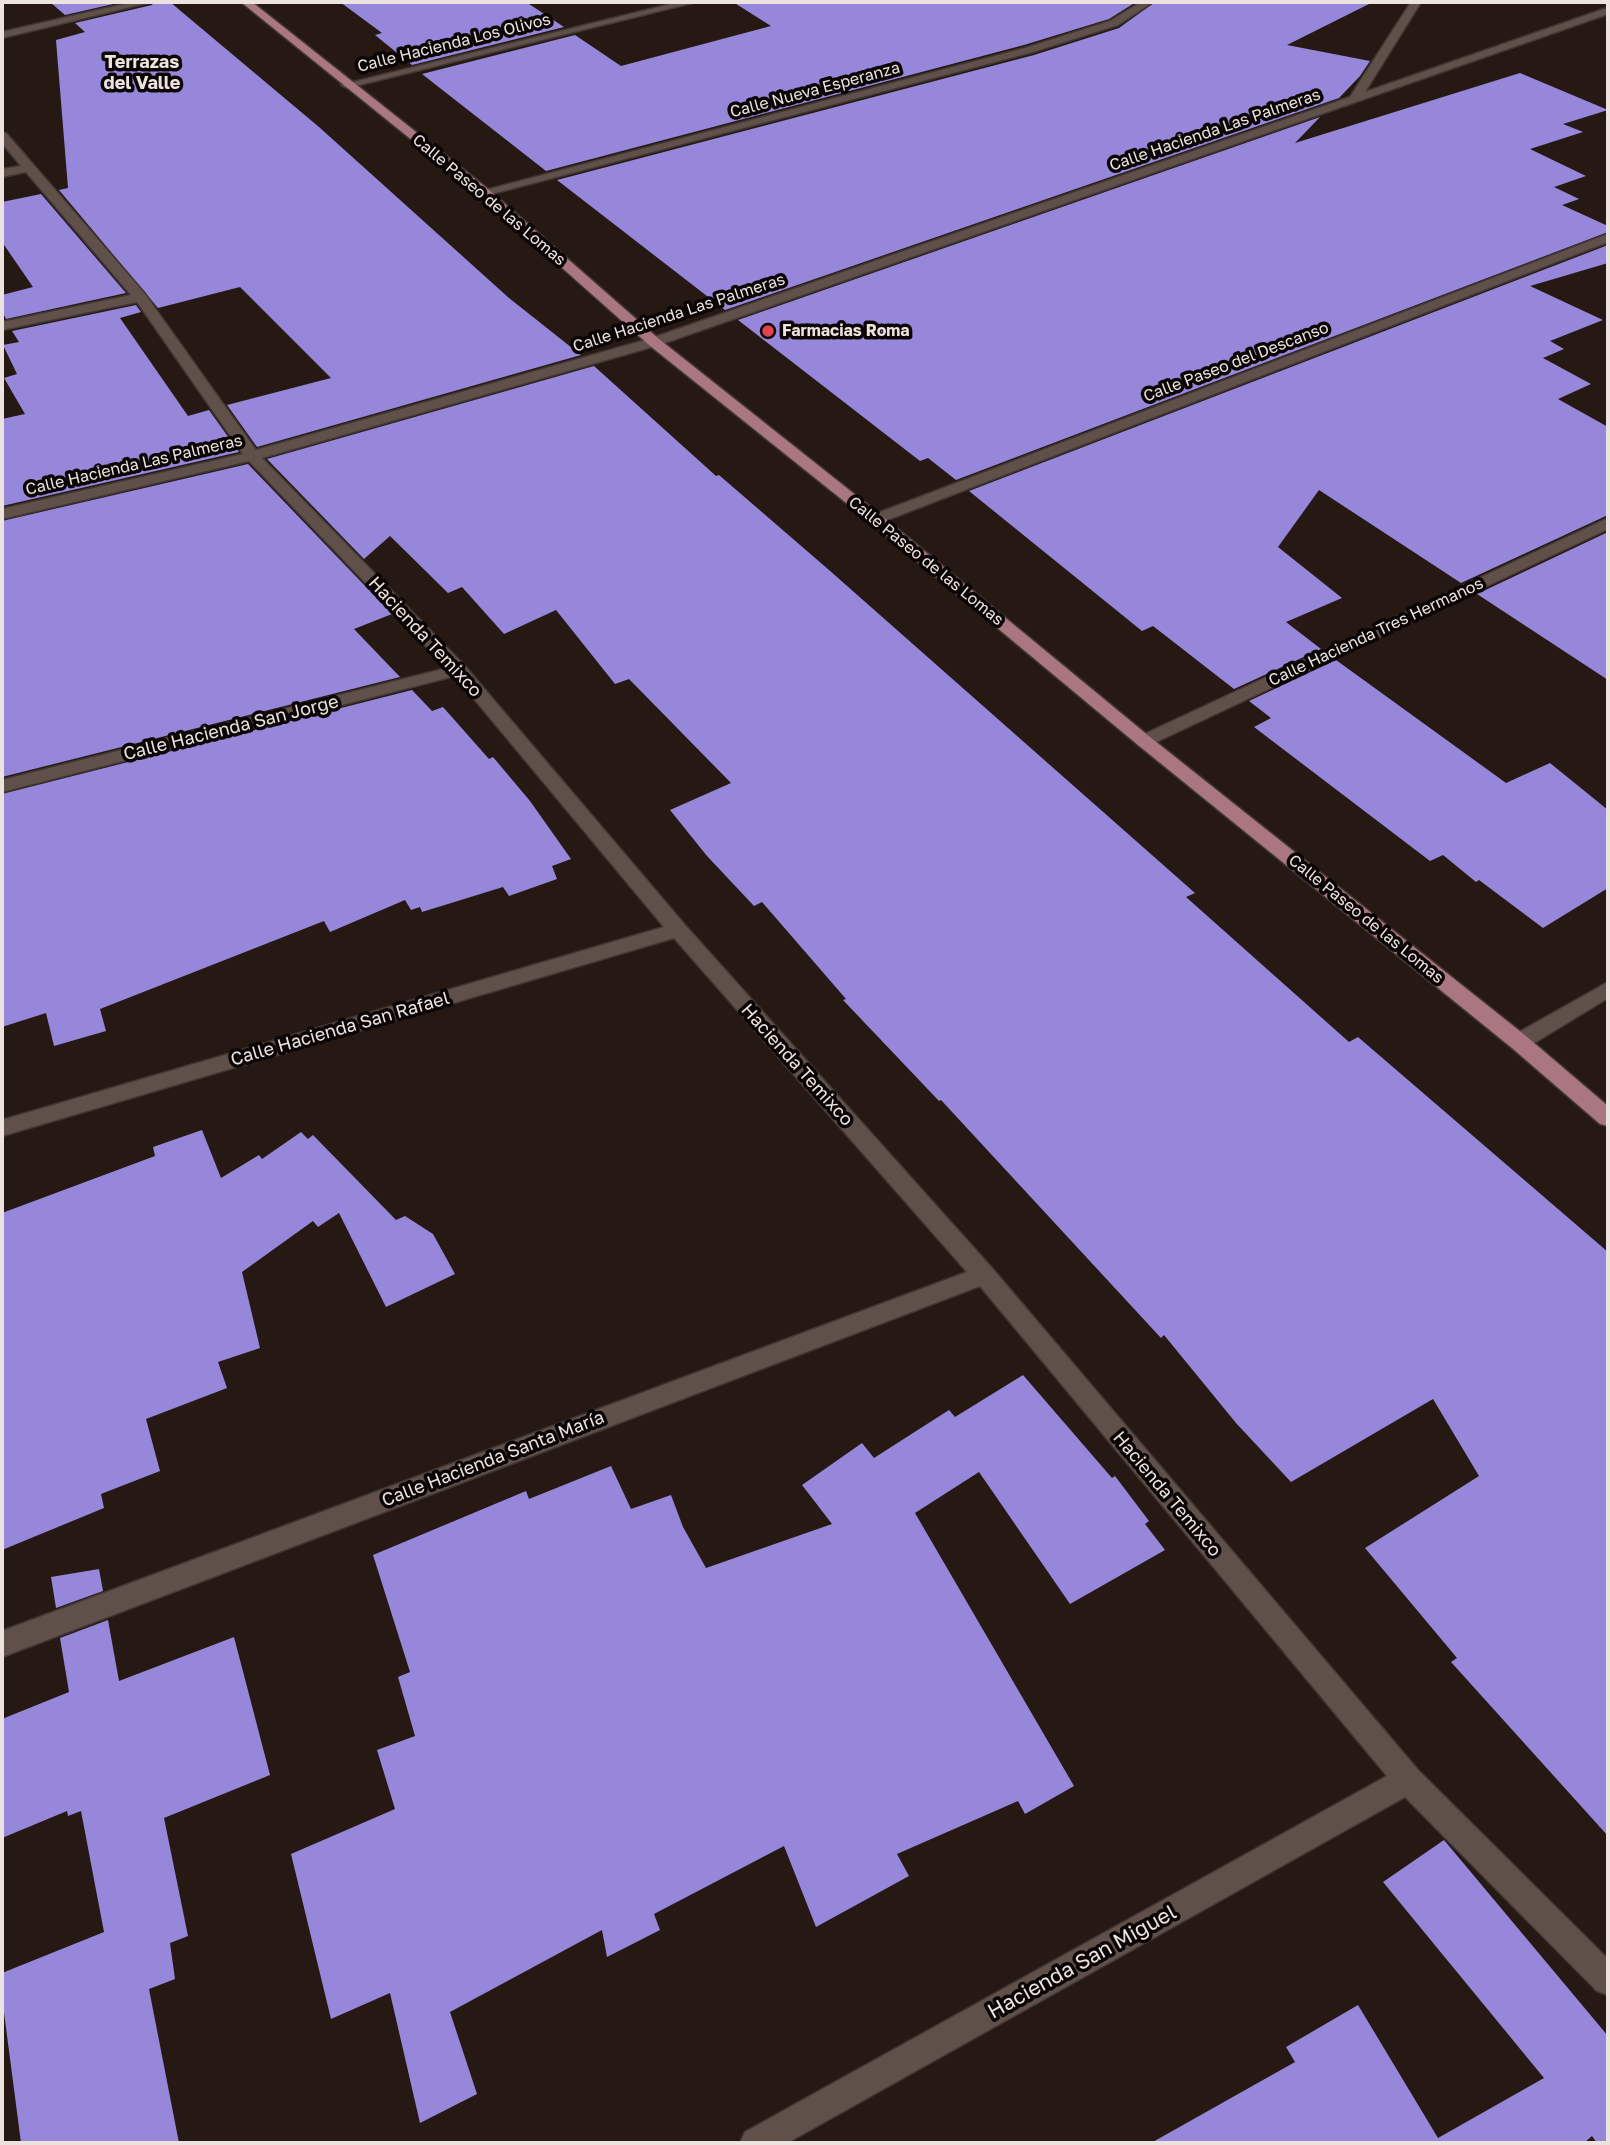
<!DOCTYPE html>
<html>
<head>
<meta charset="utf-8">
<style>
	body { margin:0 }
	#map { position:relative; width:1610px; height:2145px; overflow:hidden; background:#261914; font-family:"Golos Text",sans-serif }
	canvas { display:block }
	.frame { position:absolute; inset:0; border:4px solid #ece3df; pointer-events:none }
</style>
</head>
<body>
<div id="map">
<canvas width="1610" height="2145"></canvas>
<div class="frame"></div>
</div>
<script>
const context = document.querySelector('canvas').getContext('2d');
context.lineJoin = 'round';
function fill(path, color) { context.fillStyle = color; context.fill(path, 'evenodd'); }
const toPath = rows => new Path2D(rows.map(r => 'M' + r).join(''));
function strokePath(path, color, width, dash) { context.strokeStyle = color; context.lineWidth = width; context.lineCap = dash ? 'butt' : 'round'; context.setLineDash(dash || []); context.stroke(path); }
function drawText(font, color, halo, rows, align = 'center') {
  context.font = font + ' "Golos Text",sans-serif'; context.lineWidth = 7; context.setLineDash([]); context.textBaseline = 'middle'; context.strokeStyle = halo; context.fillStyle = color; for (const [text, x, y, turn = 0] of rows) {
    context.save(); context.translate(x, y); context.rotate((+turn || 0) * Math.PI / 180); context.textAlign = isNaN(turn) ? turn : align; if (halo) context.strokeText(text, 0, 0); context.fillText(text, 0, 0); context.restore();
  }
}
const building = toPath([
	[50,2,122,2,65,15],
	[154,2,170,2,319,127,509,298,581,355,257,447,227,405,331,378,240,287,158,308,59,190,68,188,56,40,85,32,75,23,152,5],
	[340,2,526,2,564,27,412,65,375,35,382,33],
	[733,2,1136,2,1109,19,1024,45,546,171,422,74,575,35,621,66,771,26],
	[1155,2,1373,2,1287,45,1370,61,1360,76,1339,98,725,310,557,180,1034,55,1119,28],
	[1520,73,1608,110,1563,124,1583,132,1530,149,1586,176,1554,187,1579,199,1562,205,1608,226,1608,232,956,480,928,458,920,461,738,320,1320,117,1295,143],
	[41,194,126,293,6,319,2,311,2,295,33,287,2,242,2,202],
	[1608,245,1608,263,1530,286,1603,320,1550,341,1564,349,1543,358,1591,384,1558,399,1608,427,1608,515,1461,583,1319,490,1278,547,1342,598,1286,622,1321,649,1234,689,1153,626,1142,631,969,491],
	[136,305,141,312,120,318,188,416,209,410,239,452,2,506,2,419,25,414,4,378,17,374,3,345,19,342,12,331],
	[594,366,716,476,719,475,829,570,1195,893,1186,897,1349,1042,1358,1037,1608,1252,1608,1836,1451,1662,1457,1658,1365,1548,1479,1476,1433,1399,1291,1482,1236,1423,1164,1335,1161,1338,941,1100,939,1101,843,1000,846,999,762,902,754,906,707,856,670,810,731,783,629,679,615,684,556,610,504,634,462,587,448,593,390,536,364,559,267,459],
	[248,464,392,614,354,629,400,677,2,777,2,521],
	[1608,532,1608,680,1477,594],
	[1336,660,1506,783,1550,763,1608,810,1608,888,1543,928,1479,880,1476,882,1443,855,1430,861,1254,727,1271,718,1249,701],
	[412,690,432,711,443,707,489,759,493,757,530,801,571,859,552,866,557,879,509,896,503,887,422,912,420,907,411,910,405,900,330,932,324,921,100,1009,106,1031,54,1046,46,1013,2,1027,2,794],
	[202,1130,221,1178,259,1155,262,1159,301,1132,308,1139,313,1135,396,1220,405,1216,433,1234,455,1274,386,1307,339,1213,318,1227,313,1221,242,1272,260,1348,218,1362,227,1388,146,1419,160,1471,101,1494,104,1508,2,1550,2,1213,155,1156,153,1147],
	[1023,1375,1112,1478,1115,1476,1149,1521,1145,1524,1165,1550,1070,1604,979,1472,915,1513,1074,1786,1025,1814,1018,1801,897,1854,909,1876,816,1927,784,1846,654,1914,660,1930,607,1957,602,1930,450,2012,477,2094,420,2123,390,1993,331,2019,291,1854,395,1809,377,1750,415,1736,398,1677,410,1672,373,1555,526,1491,529,1499,611,1466,631,1509,671,1495,683,1527,706,1568,832,1524,802,1485,862,1443,874,1458,949,1410,955,1417],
	[99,1569,103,1591,56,1608,51,1577],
	[108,1620,119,1681,234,1637,270,1775,164,1818,188,1936,170,1943,175,1979,149,1989,179,2143,21,2143,2,1997,2,1973,104,1932,81,1811,68,1816,67,1811,2,1838,2,1719,69,1692,60,1638],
	[1444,1840,1608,2036,1608,2143,1597,2143,1592,2136,1584,2143,1151,2143,1295,2062,1286,2047,1358,2005,1438,2138,1544,2078,1383,1882]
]);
const minor = toPath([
	[133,2,151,2,2,38,2,32,133,2],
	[679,2,696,2,347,88,341,85,679,2],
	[1141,2,1153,2,1118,25,1033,52,488,195,480,195,478,192,1025,48,1110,21,1141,2],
	[1411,2,1421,2,1365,92,1604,9,1608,8,1608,14,659,345,262,458,465,666,685,925,992,1268,1418,1770,1608,1959,1608,1995,1597,1991,1405,1797,787,2143,740,2143,745,2132,1387,1776,980,1286,2,1657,2,1631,967,1272,674,938,2,1136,2,1120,664,927,455,676,2,792,2,780,447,668,249,461,2,519,2,509,243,454,137,302,2,330,2,322,131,295,26,172,2,177,2,169,21,166,2,143,2,133,6,133,145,294,256,450,649,339,1350,97,1411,2],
	[1608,234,1608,242,882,522,870,522,868,519,870,516,1608,234],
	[1608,518,1608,529,1150,745,1144,747,1135,741,1138,737,1608,518],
	[1608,982,1608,998,1526,1048,1519,1050,1512,1048,1509,1042,1512,1036,1608,982]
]);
const major = toPath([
	[241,2,252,2,488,189,659,339,882,516,1150,737,1526,1036,1608,1106,1608,1126,1600,1124,1512,1048,1138,745,870,522,649,345,480,195,241,2]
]);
const markers = [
	[768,331,7,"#e0444e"]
];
const farStreetnames = [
	["Calle Hacienda Los Olivos",454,43,-14],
	["Calle Nueva Esperanza",815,90,-15],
	["Calle Hacienda Las Palmeras",1215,130,-19],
	["Calle Paseo de las Lomas",489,200,40],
	["Calle Hacienda Las Palmeras",679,313,-18],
	["Calle Paseo del Descanso",1236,362,-21],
	["Calle Hacienda Las Palmeras",134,465,-13],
	["Calle Paseo de las Lomas",926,561,39],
	["Calle Hacienda Tres Hermanos",1376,632,-25],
	["Calle Paseo de las Lomas",1366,919,39]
];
const farPoinames = [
	["Farmacias Roma",782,331]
];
const farQuarternames = [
	["Terrazas",142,62],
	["del Valle",142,83]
];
const streetNames = [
	["Hacienda Temixco",425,637,47],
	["Calle Hacienda San Jorge",231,728,-14],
	["Calle Hacienda San Rafael",340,1029,-16],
	["Hacienda Temixco",797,1065,48],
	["Calle Hacienda Santa María",493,1459,-21],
	["Hacienda Temixco",1167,1494,50]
];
const nearStreetnames = [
	["Hacienda San Miguel",1082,1962,-29]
];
fill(building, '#9687da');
strokePath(minor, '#403633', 3);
strokePath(major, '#403633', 3);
fill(minor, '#5f504a');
fill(major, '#a97682');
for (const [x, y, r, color] of markers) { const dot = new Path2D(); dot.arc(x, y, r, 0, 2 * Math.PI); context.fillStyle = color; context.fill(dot); strokePath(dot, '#0b0605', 2.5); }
drawText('16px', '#ece3df', '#0b0605', farStreetnames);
drawText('bold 16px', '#ece3df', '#0b0605', farPoinames, 'left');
drawText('bold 18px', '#ece3df', '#0b0605', farQuarternames);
drawText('18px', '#ece3df', '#0b0605', streetNames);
drawText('21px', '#ece3df', '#0b0605', nearStreetnames);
</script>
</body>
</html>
